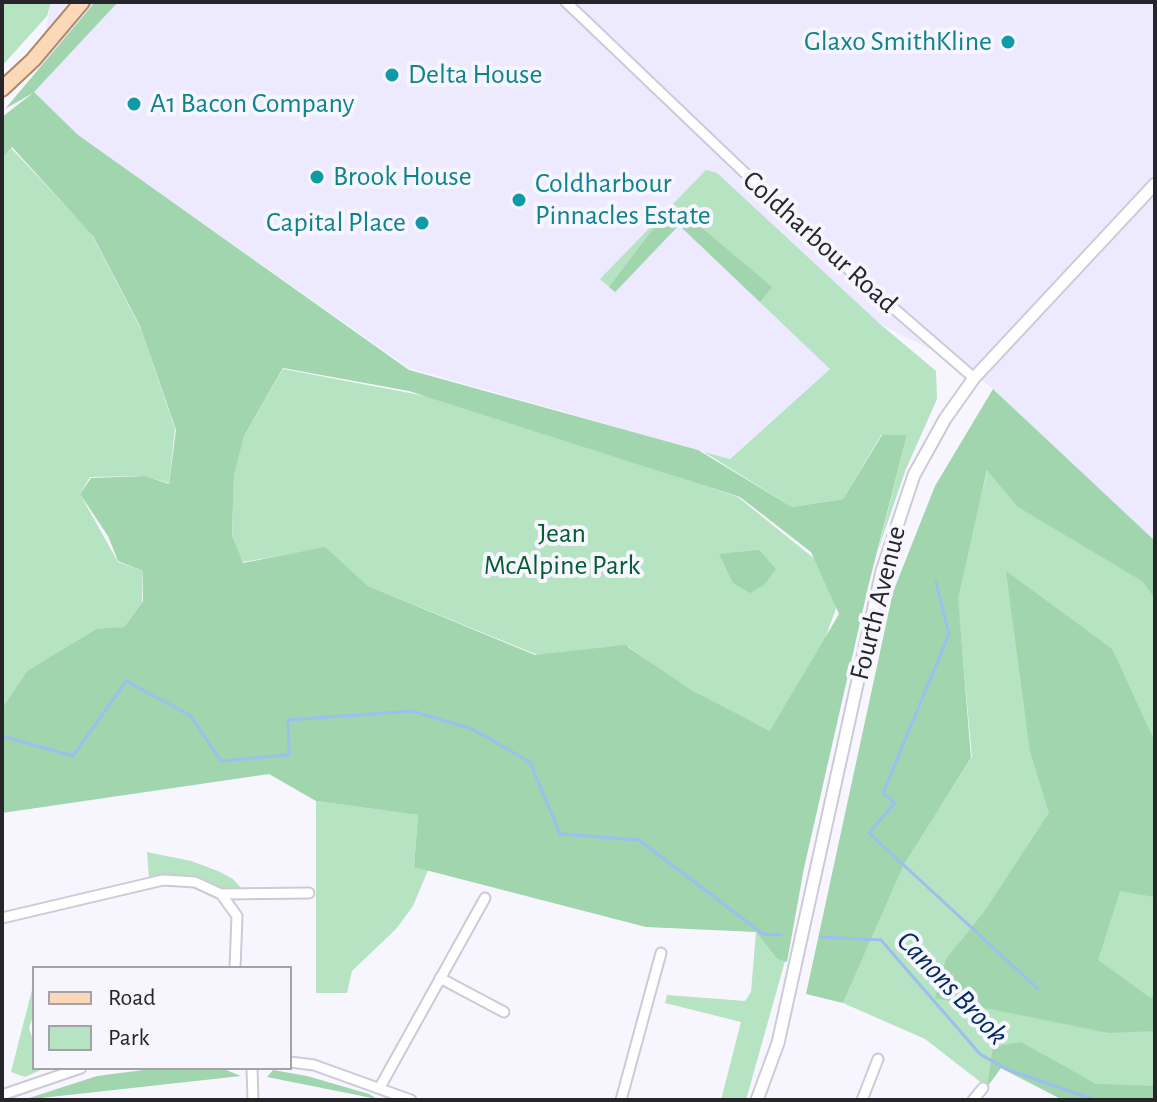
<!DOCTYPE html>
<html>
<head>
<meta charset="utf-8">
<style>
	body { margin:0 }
	#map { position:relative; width:1157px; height:1102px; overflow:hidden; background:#f7f5fe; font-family:"Alegreya Sans",sans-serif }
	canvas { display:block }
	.frame { position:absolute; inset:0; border:4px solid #26252a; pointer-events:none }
	.legend { position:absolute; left:32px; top:966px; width:260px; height:104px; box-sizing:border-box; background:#f7f5fe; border:2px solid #a3a2a9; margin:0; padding:10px 14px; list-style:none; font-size:24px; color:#26252a }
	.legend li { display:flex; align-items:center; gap:16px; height:40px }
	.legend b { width:40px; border:2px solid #a3a2a9 }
</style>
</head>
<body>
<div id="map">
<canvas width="1157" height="1102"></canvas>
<div class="frame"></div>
<ul class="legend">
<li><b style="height:10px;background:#fbd8b7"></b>Road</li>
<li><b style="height:22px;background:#b6e3c1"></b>Park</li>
</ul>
</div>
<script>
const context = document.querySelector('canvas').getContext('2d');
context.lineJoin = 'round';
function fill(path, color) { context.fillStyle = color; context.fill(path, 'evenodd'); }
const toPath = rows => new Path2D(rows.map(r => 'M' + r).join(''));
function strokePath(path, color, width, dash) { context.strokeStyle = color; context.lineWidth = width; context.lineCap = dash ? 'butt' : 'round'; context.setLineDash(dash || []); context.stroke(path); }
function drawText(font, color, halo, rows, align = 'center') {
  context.font = font + ' "Alegreya Sans",sans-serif'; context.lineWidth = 8; context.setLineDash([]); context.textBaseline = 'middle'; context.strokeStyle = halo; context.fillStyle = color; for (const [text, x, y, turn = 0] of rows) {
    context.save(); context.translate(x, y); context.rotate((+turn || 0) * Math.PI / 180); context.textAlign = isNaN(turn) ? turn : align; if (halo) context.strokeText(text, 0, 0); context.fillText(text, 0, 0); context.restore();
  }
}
const built = toPath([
	[51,2,1155,2,1155,543,996,391,963,366,880,324,729,459,409,368,76,134,34,92]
]);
const green = toPath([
	[2,2,51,2,47,16,2,66],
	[11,148,91,233,141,329,175,429,169,483,143,476,90,477,80,494,118,562,143,571,142,602,124,627,97,631,27,671,2,708,2,158],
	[706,170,717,173,880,324,936,371,937,399,906,469,878,550,907,435,881,435,843,499,792,507,704,452,730,459,830,369,679,225,615,292,600,279],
	[283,369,452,401,738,497,827,569,841,595,790,734,770,731,691,692,629,647,550,660,368,586,325,548,243,562,232,543,234,466,244,436],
	[988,468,1142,579,1155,597,1155,1100,1063,1100,1001,1068,987,1087,925,1039,843,1003,905,861,972,757,957,595],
	[316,801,418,815,414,866,428,870,413,906,396,929,352,971,347,993,316,993],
	[147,852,191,861,218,871,233,879,242,889,220,892,163,878,149,878],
	[756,932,777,959,785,961,746,1100,721,1100,741,1022,665,1003,667,995,745,1001,751,992],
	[34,982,34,1014,29,1028,34,1043,34,1068,43,1069,25,1077,11,1072]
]);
const forest = toPath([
	[95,2,118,2,34,92,78,135,409,370,698,450,792,507,843,499,882,435,907,435,869,583,804,868,787,962,777,959,756,932,646,927,414,867,418,815,316,801,269,774,2,813,2,708,27,671,97,629,124,627,143,601,143,571,118,561,108,536,80,494,91,478,145,476,169,484,176,430,140,326,93,236,12,147,2,158,2,117,33,93,5,109],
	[283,368,409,391,740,497,811,552,839,614,770,731,691,690,625,645,535,655,368,586,325,547,243,563,232,536,234,474,244,436],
	[669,208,682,211,772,287,760,302,679,225,615,292,609,287],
	[993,389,1155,541,1155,598,1142,581,1018,507,987,470,958,598,971,758,904,864,843,1003,806,994,893,592,935,486],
	[759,550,776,569,764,585,750,593,733,583,719,554],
	[1006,571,1112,649,1155,742,1155,897,1120,891,1098,960,1149,997,1155,998,1155,1031,1109,1033,935,998,946,959,984,912,1049,813,1030,751],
	[1021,1042,1096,1084,1155,1086,1155,1100,1063,1100,1001,1068,987,1087,993,1047],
	[159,1068,221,1068,241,1076,23,1100,97,1076],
	[273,1070,307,1076,369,1094,377,1099,267,1077]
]);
const stream = toPath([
	[936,582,949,634,883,793,895,803,869,833,1038,989],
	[2,736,73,756,126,681,191,716,221,761,289,755,288,720,412,711,472,729,530,762,560,834,639,840,763,934,780,935],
	[821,937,881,940,980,1054,1006,1069,1095,1100]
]);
const minor = toPath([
	[566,2,815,240,974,378],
	[221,894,309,893],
	[2,918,163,880,195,882,221,894,237,916,235,968],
	[440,978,504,1012],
	[290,1062,314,1065,411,1100],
	[252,1068,253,1100],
	[380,1087,485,898],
	[2,1095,81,1068],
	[621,1100,661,953],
	[862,1100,878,1059],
	[973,1100,983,1088]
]);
const tertiary = toPath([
	[757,1100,778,1043,882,571,914,475,945,419,974,378,1155,184]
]);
const primary = toPath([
	[2,89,33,60,82,2]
]);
const markers = [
	[1008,42,8,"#0f9aa8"],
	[392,75,8,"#0f9aa8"],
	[134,104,8,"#0f9aa8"],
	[317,177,8,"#0f9aa8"],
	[519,200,8,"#0f9aa8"],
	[422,223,8,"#0f9aa8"]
];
const cultureNames = [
	["Glaxo SmithKline",992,42,"right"],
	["Delta House",408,75],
	["A1 Bacon Company",150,104],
	["Brook House",333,177],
	["Coldharbour",535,184],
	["Pinnacles Estate",535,216],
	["Capital Place",406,223,"right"]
];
const streetNames = [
	["Coldharbour Road",820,242,42],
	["Fourth Avenue",878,603,-76]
];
const parkNames = [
	["Jean",562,534],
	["McAlpine Park",562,566]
];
const waterNames = [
	["Canons Brook",952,988,46]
];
fill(built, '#ede9ff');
fill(green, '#b6e3c1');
fill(forest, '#a0d5ae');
strokePath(stream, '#9dbfef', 3);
strokePath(minor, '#cdcad8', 13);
strokePath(tertiary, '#cdcad8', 15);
strokePath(primary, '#af8866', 18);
strokePath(minor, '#fff', 9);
strokePath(tertiary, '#fff', 11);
strokePath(primary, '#fbd8b7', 14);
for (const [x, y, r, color] of markers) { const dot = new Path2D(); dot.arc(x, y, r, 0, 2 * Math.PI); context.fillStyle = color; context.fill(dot); strokePath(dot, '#f7f5fe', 3); }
drawText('28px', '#0d838f', '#f7f5fe', cultureNames, 'left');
drawText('28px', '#26252a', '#f7f5fe', streetNames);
drawText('28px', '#045d2e', '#f7f5fe', parkNames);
drawText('italic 30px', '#002a61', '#f7f5fe', waterNames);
</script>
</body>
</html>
